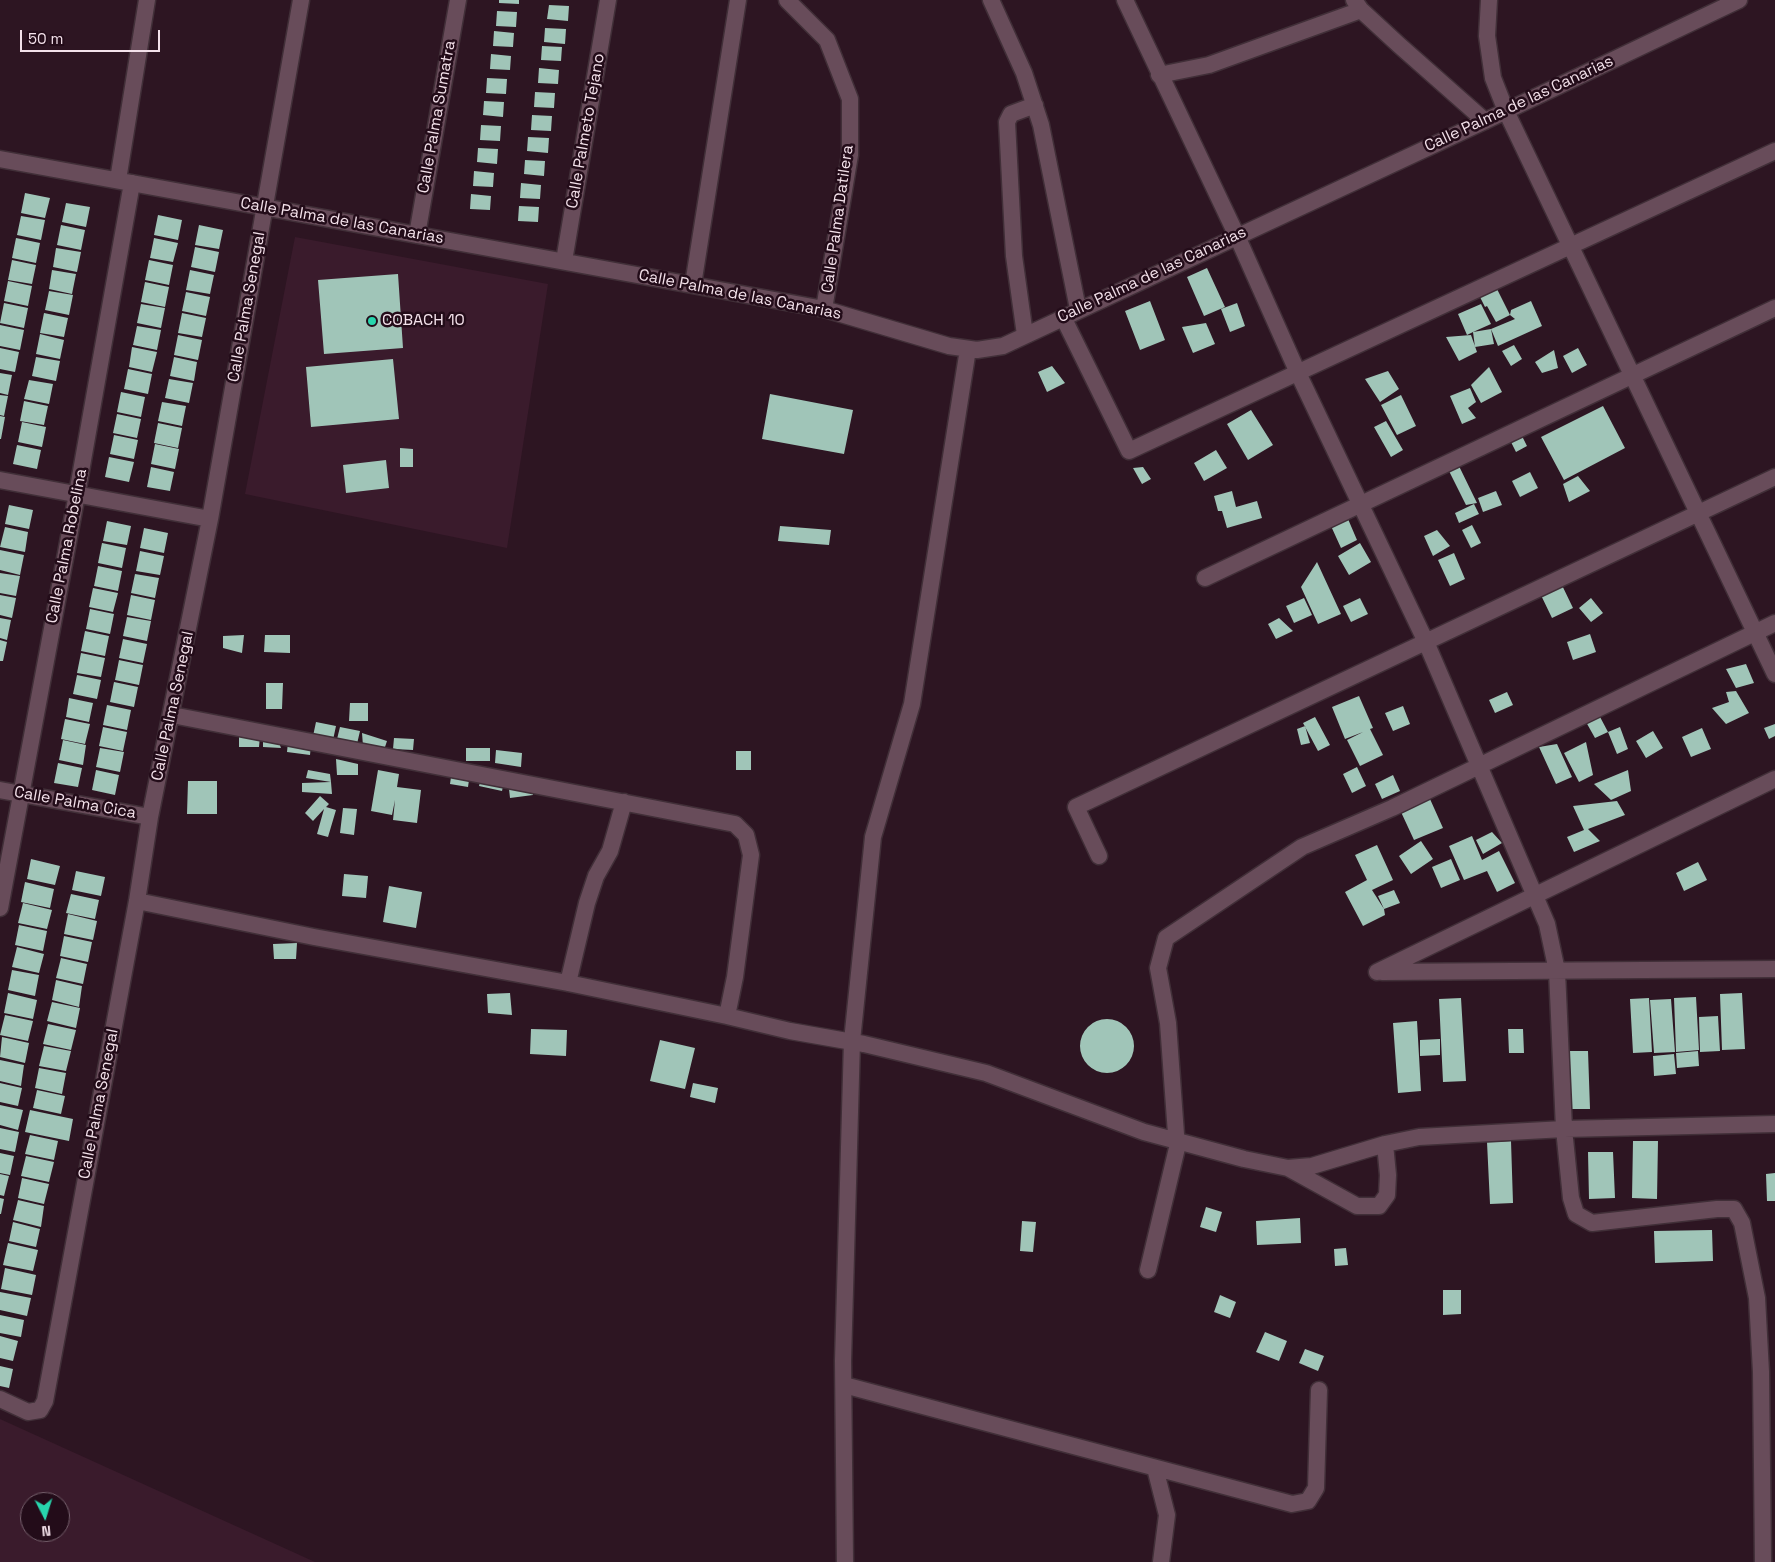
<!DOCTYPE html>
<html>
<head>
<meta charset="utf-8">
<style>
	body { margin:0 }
	#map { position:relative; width:1775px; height:1562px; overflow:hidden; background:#2d1522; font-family:"Space Grotesk",sans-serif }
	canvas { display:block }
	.north { position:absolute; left:20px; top:1492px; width:50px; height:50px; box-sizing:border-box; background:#230c19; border:1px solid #76616d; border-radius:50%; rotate:175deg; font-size:14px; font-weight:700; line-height:20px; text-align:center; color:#f3e1ea }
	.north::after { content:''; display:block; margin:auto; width:18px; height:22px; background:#28d5ad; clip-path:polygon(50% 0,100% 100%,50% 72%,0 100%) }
	.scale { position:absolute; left:20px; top:30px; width:140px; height:22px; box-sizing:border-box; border:2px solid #f3e1ea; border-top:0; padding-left:6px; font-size:15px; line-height:18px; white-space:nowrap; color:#f3e1ea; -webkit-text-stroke:4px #230c19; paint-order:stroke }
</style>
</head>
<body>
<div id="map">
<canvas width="1775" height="1562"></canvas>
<div class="north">N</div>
<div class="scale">50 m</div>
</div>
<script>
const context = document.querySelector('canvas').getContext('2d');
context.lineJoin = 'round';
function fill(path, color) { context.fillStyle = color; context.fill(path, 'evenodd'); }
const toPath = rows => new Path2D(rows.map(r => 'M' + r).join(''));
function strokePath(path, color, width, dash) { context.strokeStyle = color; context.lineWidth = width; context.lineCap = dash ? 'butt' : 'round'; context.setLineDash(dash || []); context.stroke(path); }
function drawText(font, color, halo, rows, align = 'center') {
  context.font = font + ' "Space Grotesk",sans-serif'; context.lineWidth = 5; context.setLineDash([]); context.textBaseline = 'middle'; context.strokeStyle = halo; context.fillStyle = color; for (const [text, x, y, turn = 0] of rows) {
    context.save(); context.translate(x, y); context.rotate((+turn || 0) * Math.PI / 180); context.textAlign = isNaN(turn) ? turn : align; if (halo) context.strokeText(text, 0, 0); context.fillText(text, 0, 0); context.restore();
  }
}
const built = toPath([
	[295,237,548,284,507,548,245,494],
	[0,1419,315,1562,0,1562],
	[30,1502,60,1502,60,1532,30,1532]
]);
const building = toPath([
	[499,0,519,0,519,4,499,3],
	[549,5,569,6,568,21,547,19],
	[497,11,517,12,516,27,496,26],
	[545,28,566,29,565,44,544,42],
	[494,31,514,33,513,47,493,46],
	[542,46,562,47,561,61,541,60],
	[491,54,511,56,510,70,490,69],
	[539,68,559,70,558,84,538,83],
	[487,78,507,79,506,94,486,93],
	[535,92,555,93,554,108,534,107],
	[484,101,504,102,503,117,483,115],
	[532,115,552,116,551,131,531,130],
	[481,125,501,126,500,141,480,140],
	[528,137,549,138,548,153,527,151],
	[478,148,498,149,497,164,477,162],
	[525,160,545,161,544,176,524,174],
	[474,171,494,173,493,187,473,186],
	[521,183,541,185,540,199,520,198],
	[25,193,50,198,45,218,21,213],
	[471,194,491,196,490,210,470,209],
	[66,203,90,207,86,227,62,222],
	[519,206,539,207,538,222,518,221],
	[158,215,182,220,178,240,154,235],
	[21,216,45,220,41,240,17,235],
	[61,225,85,230,81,250,57,245],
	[199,225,223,230,219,249,195,245],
	[16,238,40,243,36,263,12,258],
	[154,238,178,243,173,262,150,258],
	[195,247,219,252,215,272,191,267],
	[56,248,81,252,77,272,53,267],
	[12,260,36,265,32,284,8,280],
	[149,260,173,265,169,285,145,280],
	[1207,268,1225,307,1204,316,1187,277],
	[52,270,76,274,72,294,49,289],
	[190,270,214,275,210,294,186,290],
	[398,274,403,348,324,354,318,280],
	[8,281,32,286,28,306,4,301],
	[145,282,169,287,165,307,141,302],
	[1495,285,1510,315,1511,310,1531,301,1542,326,1498,346,1491,329,1494,344,1475,347,1473,332,1467,335,1458,314,1481,304,1491,324,1473,332,1491,329,1515,319,1510,315,1496,322,1487,306,1485,307,1478,293],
	[49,291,73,295,69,315,45,310],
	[186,292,210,297,206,316,182,311],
	[1150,301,1165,340,1140,350,1125,311],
	[4,303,28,308,24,328,0,323],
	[1237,303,1245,326,1230,332,1221,309],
	[141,304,165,308,161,328,137,323],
	[44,313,68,318,64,337,40,333],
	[182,313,206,318,202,337,178,333],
	[1206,323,1215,344,1193,353,1182,327],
	[0,325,24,330,20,350,0,346],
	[137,326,161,330,157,350,133,345],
	[40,334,64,340,60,359,36,354],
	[178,335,202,340,198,360,174,355],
	[1471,335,1477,352,1459,361,1446,337],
	[1514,345,1522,359,1511,366,1502,351],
	[132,347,157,352,152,372,129,367],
	[0,348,19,352,15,372,0,369],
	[1578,348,1587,365,1572,373,1563,356],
	[1554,350,1558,368,1542,373,1535,362],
	[36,357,60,361,56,381,32,376],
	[174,357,197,362,194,381,170,376],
	[393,359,399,419,311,427,306,367],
	[1052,366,1065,383,1047,392,1038,372],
	[1489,367,1502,392,1481,403,1471,385],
	[128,369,152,374,148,394,124,389],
	[1388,371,1399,389,1380,402,1365,379],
	[0,373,12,375,8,395,0,393],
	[169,379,193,383,189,403,165,398],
	[29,380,53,384,49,404,24,399],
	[1470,388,1476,402,1468,408,1476,418,1462,424,1450,396],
	[121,392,145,397,141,417,117,412],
	[770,394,853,410,844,454,762,439],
	[0,395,8,396,4,416,0,415],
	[1401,395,1416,426,1397,435,1381,405],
	[24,401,48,406,44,425,20,421],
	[162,402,186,406,182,426,158,421],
	[1603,406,1625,448,1564,480,1541,437],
	[1251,410,1273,445,1248,460,1227,424],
	[117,414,141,419,137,438,113,433],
	[0,416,5,417,1,439,0,439],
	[1386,421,1403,450,1391,457,1374,427],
	[22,422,46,427,42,447,18,442],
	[158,423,182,428,178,448,154,443],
	[1521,434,1527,446,1516,452,1510,440],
	[114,435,138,440,134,459,110,454],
	[155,444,179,449,175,469,151,464],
	[17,445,41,450,37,469,13,464],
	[400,448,413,449,413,467,400,467],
	[1216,450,1227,468,1204,481,1194,463],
	[109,457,134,462,129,482,105,477],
	[386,460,389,488,346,493,343,465],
	[1458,464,1477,503,1466,505,1448,469],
	[151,467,174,472,170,491,147,487],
	[1143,467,1151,479,1142,484,1133,468],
	[1530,472,1538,488,1520,497,1512,481],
	[1578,476,1590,491,1569,502,1563,484],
	[1232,491,1236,507,1257,501,1262,518,1227,528,1222,511,1218,511,1214,496],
	[1496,491,1502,505,1483,512,1478,498],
	[1474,504,1479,514,1459,523,1455,513],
	[9,505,33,510,29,529,5,524],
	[1348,519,1357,540,1341,548,1331,526],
	[107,521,131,526,127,545,103,541],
	[1472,525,1481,543,1471,548,1462,530],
	[780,526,831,530,829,545,778,541],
	[5,527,28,532,25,552,0,547],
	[144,528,168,533,164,553,140,548],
	[1437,530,1450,546,1433,556,1424,536],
	[102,543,126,548,122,568,98,563],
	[1360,543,1371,562,1349,575,1338,556],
	[0,550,24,555,20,575,0,570],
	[140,551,164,556,160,575,136,571],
	[1454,553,1465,579,1450,586,1438,560],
	[1317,562,1341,614,1318,624,1301,587],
	[98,566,122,571,118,591,94,586],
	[0,573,20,576,16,596,0,593],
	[135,574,159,578,155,598,131,593],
	[1559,579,1573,608,1552,618,1538,589],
	[93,588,118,593,113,612,89,607],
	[0,595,16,598,12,618,0,615],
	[131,595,155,600,151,620,127,615],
	[1304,598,1312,615,1294,623,1286,606],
	[1360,598,1368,614,1351,622,1343,606],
	[1591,598,1603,613,1591,622,1579,608],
	[90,609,114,614,110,634,86,629],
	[127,617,151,621,147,641,123,636],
	[0,618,11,620,7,640,0,638],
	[1279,618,1293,631,1276,639,1268,624],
	[85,631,109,636,105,656,81,651],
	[1590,634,1596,652,1573,660,1567,642],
	[244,635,242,653,223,648,223,636],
	[265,635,290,635,290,653,264,652],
	[123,639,147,644,143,663,119,658],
	[0,640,7,642,3,661,0,661],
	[81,653,105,658,101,677,77,673],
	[119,660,143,665,139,685,115,680],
	[1746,664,1754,683,1736,688,1726,669],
	[77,675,101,680,97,699,73,694],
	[114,682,138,687,134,707,110,702],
	[266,683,283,683,282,709,266,709],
	[1736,691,1749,713,1726,724,1712,708,1729,702,1726,692],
	[1507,692,1513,705,1495,713,1489,700],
	[1359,696,1373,728,1370,729,1383,755,1360,766,1347,740,1363,732,1345,739,1332,707],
	[69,698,93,703,89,722,66,717],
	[350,703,368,703,368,721,349,721],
	[107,705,131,710,127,730,103,725],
	[1403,706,1410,724,1393,731,1385,713],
	[1599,715,1608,732,1620,727,1628,749,1617,754,1608,732,1595,738,1586,722],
	[1315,717,1330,745,1318,751,1303,723],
	[65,719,90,724,85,744,61,739],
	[316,722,336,726,333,740,313,736],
	[1775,724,1775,736,1769,739,1764,728],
	[1305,726,1310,743,1301,745,1297,729],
	[103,727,127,732,123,751,99,746],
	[340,727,360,731,357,744,337,739],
	[1702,728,1711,749,1691,757,1682,737],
	[1653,731,1663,748,1646,758,1636,741],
	[362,733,387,741,383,753,363,746],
	[239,736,260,736,259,747,239,747],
	[394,738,414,739,413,750,393,749],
	[263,739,278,740,281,748,263,747],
	[63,740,86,745,83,765,59,760],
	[288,742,311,745,310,755,287,752],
	[1586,742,1593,775,1579,782,1564,753],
	[1557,744,1572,777,1556,784,1539,747],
	[100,748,124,752,120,772,96,767],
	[466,748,490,748,490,761,466,761],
	[496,750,522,753,521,767,495,763],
	[736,751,751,751,751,770,736,770],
	[336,759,358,764,358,775,337,775],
	[58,763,82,768,78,787,54,783],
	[1357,767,1366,786,1352,793,1343,774],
	[96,770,119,775,115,795,92,790],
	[308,770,330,774,331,782,332,794,302,792,302,783,331,782,306,778],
	[378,770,399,774,397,787,421,790,417,823,393,820,395,800,392,815,371,811],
	[1628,770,1631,791,1611,800,1594,784],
	[1393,775,1400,791,1382,799,1375,784],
	[451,777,469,780,468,787,450,784],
	[481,778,504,782,502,791,479,786],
	[188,781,217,781,217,814,187,814],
	[532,786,533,795,510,798,509,789],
	[320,796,329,804,326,807,336,810,328,837,317,834,324,809,313,821,305,813],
	[1430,799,1443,828,1414,840,1401,812],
	[1617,801,1625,815,1588,829,1600,841,1574,852,1567,837,1584,830,1573,806],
	[343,808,357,809,354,835,340,833],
	[1492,832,1502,843,1483,854,1476,840],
	[1472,836,1482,860,1499,851,1515,883,1497,892,1487,871,1464,880,1449,846],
	[1421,841,1433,859,1411,874,1399,856],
	[1377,845,1393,880,1372,890,1384,909,1385,915,1363,926,1345,892,1367,880,1355,855],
	[31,859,60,866,55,885,27,879],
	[1451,859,1460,880,1441,888,1432,867],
	[1698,862,1707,880,1684,891,1676,873],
	[76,871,105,877,101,896,72,890],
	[344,874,368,876,366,898,342,896],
	[25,882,54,889,50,908,21,902],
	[389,886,422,892,416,928,383,922],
	[1394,890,1400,903,1384,909,1378,896],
	[71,894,99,900,95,919,66,913],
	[23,903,52,910,47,929,18,923],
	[68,914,97,921,93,940,64,934],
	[19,925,47,931,43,951,15,945],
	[64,936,92,942,88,962,60,956],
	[297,943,296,959,274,959,273,944],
	[17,947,44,954,39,973,12,967],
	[61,958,87,964,83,984,56,978],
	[12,970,39,975,35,996,8,990],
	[56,980,82,986,79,1007,52,1000],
	[8,993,37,1000,33,1019,4,1013],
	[510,993,512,1015,488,1013,487,994],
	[1742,993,1745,1049,1722,1050,1720,994],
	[1696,997,1699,1050,1676,1052,1674,998],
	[1461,998,1466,1081,1443,1082,1439,999],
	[1649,998,1652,1052,1633,1053,1630,999],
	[1671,999,1675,1052,1654,1053,1650,1000],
	[52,1002,80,1008,76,1028,47,1021],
	[5,1015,33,1021,28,1041,0,1035],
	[1718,1016,1720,1051,1700,1052,1699,1017],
	'1080 1046a27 27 0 1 1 54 0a27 27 0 1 1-54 0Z',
	[1417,1021,1421,1091,1398,1093,1393,1023],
	[48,1024,76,1030,71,1050,43,1044],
	[531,1029,567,1030,566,1056,530,1054],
	[1508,1029,1523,1029,1524,1053,1509,1053],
	[2,1037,29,1043,25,1063,0,1057],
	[1440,1039,1440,1055,1420,1056,1420,1040],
	[660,1040,695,1048,685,1089,650,1081],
	[44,1046,71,1051,66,1071,39,1066],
	[1564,1051,1588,1051,1590,1109,1566,1109],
	[1698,1051,1699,1066,1677,1068,1676,1053],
	[1674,1054,1676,1074,1654,1076,1653,1056],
	[0,1060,24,1065,21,1086,0,1081],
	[39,1068,66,1073,62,1094,35,1088],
	[0,1083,22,1088,18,1106,0,1102],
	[693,1083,718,1088,715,1103,690,1097],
	[37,1090,65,1096,61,1114,33,1108],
	[0,1105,23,1110,18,1130,0,1125],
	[30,1110,73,1119,69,1141,25,1132],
	[0,1128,19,1132,15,1152,0,1149],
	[30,1135,58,1141,54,1160,25,1154],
	[1511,1141,1513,1203,1490,1204,1487,1142],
	[1633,1141,1658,1141,1657,1199,1632,1198],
	[1588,1152,1613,1152,1615,1198,1589,1199],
	[0,1153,14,1156,10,1175,0,1173],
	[26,1156,54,1162,49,1182,21,1176],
	[1775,1173,1775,1201,1767,1201,1766,1174],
	[0,1174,9,1176,4,1196,0,1195],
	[22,1178,49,1184,44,1204,18,1198],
	[0,1198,4,1199,1,1214,0,1214],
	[18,1200,44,1206,41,1227,13,1220],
	[1206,1207,1222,1212,1216,1232,1200,1227],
	[1300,1218,1301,1243,1257,1245,1256,1221],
	[1022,1221,1036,1222,1033,1252,1020,1251],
	[13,1222,40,1229,36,1247,9,1241],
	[1712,1230,1713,1261,1655,1263,1654,1231],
	[8,1243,38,1250,33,1271,3,1265],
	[1346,1248,1348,1265,1335,1266,1334,1249],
	[5,1268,36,1275,32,1295,1,1289],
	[1443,1290,1461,1290,1461,1314,1443,1315],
	[0,1292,31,1298,27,1316,0,1310],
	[1220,1295,1236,1302,1230,1318,1214,1312],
	[0,1315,24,1320,21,1337,0,1333],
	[1265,1332,1287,1341,1279,1361,1256,1352],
	[0,1336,18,1341,13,1361,0,1358],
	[1305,1349,1324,1356,1318,1371,1299,1363],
	[0,1366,13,1369,9,1388,0,1386]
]);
const street = toPath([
	[787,0,827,40,850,99,850,155,824,309],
	[991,0,1024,73,1041,125,1078,309],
	[1125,0,1237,236,1298,373,1426,642,1547,924,1557,971,1564,1129,1571,1198,1576,1214,1592,1223,1717,1209,1734,1209,1742,1223,1757,1298,1761,1372,1763,1562],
	[1354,0,1361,10,1399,45,1485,121],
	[1489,0,1487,36,1493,78,1506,111,1775,674],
	[1159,75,1209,65,1361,10],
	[0,159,824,309,949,346,977,350,1003,346,1485,121,1739,0],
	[118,180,147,0],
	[417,235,458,0],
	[564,261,608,0],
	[693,285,738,0],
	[1063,317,1129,451,1775,151],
	[1025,335,1014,256,1007,122,1011,114,1035,105],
	[0,480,210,519],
	[1205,578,1775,308],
	[172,715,735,824,746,835,751,855,735,977,727,1016],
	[0,790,150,817],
	[1099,856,1076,807,1775,477],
	[137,901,314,937,568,983,727,1016,790,1031,864,1044,986,1073,1144,1132,1244,1159,1288,1168,1312,1166,1385,1144,1419,1137,1564,1129,1775,1124],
	[0,908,77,494,132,183],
	[1377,972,1775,779],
	[1382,972,1775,969],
	[568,983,587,903,596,876,610,851,624,802],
	[1288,1168,1357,1206,1379,1206,1387,1195,1388,1175,1385,1144],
	[1148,1270,1177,1148,1168,1023,1158,968,1166,938,1302,847,1392,808,1775,623],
	[844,1385,1292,1504,1308,1501,1316,1488,1319,1390],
	[0,1399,28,1412,40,1410,45,1401,137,901,150,817,210,519,301,0],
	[1155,1468,1167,1515,1161,1562],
	[845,1562,843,1361,852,1041,873,837,912,704,968,349]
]);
const markers = [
	[372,321,5,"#28d5ad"]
];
const streetNames = [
	["Calle Palma de las Canarias",1519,104,-25],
	["Calle Palma Sumatra",437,117,-80],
	["Calle Palmeto Tejano",586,131,-80],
	["Calle Palma Datilera",838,219,-82],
	["Calle Palma de las Canarias",342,221,10],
	["Calle Palma de las Canarias",1152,275,-25],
	["Calle Palma de las Canarias",740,295,11],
	["Calle Palma Senegal",247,307,-80],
	["Calle Palma Robelina",67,546,-79],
	["Calle Palma Senegal",173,706,-78],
	["Calle Palma Cica",75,803,10],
	["Calle Palma Senegal",99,1104,-79]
];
const poiNames = [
	["COBACH 10",382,321]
];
fill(built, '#3a1b2c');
fill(building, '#a0c5b8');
strokePath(street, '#412f38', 19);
strokePath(street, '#684c5a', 16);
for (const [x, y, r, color] of markers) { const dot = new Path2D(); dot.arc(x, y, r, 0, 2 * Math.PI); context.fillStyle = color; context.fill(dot); strokePath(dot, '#230c19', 2); }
drawText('16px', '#f3e1ea', '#230c19', streetNames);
drawText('16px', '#f3e1ea', '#230c19', poiNames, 'left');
</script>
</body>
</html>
